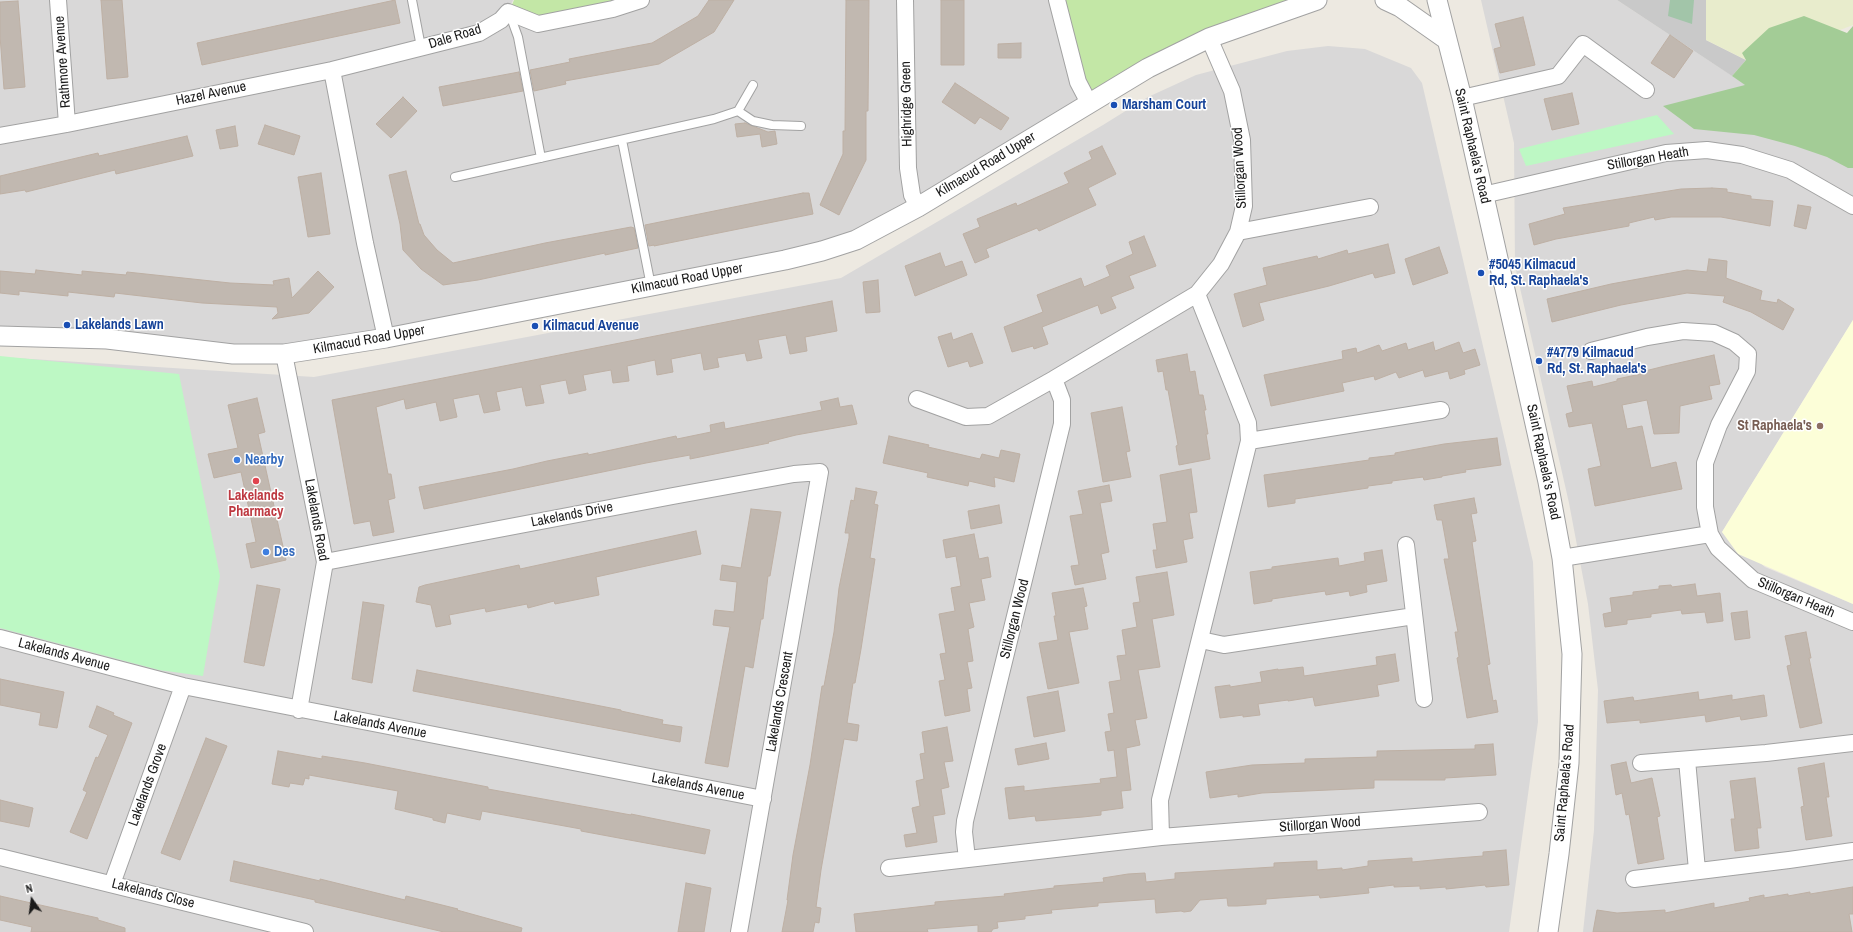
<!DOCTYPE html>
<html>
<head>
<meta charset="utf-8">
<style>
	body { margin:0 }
	#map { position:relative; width:1853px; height:932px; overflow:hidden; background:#ede9e1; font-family:"Archivo Narrow",sans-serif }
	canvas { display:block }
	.north { position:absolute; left:12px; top:880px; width:40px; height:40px; -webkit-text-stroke:3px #fff; paint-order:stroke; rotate:346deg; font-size:11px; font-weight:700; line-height:16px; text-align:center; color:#1b1b1b }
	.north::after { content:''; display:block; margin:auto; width:14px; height:18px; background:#1b1b1b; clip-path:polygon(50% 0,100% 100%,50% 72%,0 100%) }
</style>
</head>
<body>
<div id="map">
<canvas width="1853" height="932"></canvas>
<div class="north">N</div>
</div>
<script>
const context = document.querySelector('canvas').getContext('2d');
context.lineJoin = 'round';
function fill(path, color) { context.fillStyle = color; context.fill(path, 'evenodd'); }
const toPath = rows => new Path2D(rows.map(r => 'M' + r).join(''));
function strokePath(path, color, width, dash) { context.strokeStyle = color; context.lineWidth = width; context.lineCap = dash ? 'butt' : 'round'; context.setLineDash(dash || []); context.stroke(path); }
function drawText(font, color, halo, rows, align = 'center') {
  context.font = font + ' "Archivo Narrow",sans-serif'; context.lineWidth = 3; context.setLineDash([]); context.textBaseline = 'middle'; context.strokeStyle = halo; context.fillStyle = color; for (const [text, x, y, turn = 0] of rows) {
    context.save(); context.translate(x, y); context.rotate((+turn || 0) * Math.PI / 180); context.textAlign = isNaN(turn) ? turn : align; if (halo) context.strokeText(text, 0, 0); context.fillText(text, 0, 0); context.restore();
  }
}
const residential = toPath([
	[0,0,513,0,508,12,642,0,1057,0,1088,103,856,239,285,353,0,336],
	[1481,0,1617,0,1746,85,1853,161,1853,320,1722,532,1765,567,1853,604,1853,932,1583,932,1594,830,1598,690,1588,604,1569,503,1515,266,1514,143],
	[1328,46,1365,49,1411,68,1422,83,1533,562,1538,722,1509,932,0,932,0,357,314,377,841,278,1103,125,1148,97,1196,75,1287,51]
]);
const education = toPath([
	[1853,320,1853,604,1738,554,1722,532]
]);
const religious = toPath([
	[1617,0,1707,0,1706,40,1746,60,1732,76]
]);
const farmland = toPath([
	[1706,0,1853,0,1853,25,1793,48,1746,60,1706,40]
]);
const grass = toPath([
	[514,0,640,0,538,24,509,12],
	[1057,0,1298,0,1089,103]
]);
const forest = toPath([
	[1804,16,1847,33,1853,26,1853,168,1848,168,1827,157,1795,146,1754,135,1694,129,1663,106,1745,85,1732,76,1746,60,1742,53,1769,28]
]);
const cemetery = toPath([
	[1670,0,1694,0,1692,24,1668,16]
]);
const park = toPath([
	[1657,115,1674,134,1526,166,1519,149],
	[0,356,179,374,220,576,203,676,159,670,0,628]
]);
const building = toPath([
	[101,0,122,0,128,77,107,79,101,0],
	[395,0,400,23,202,65,197,43,395,0],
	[709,0,734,0,714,32,659,64,565,81,566,84,534,91,530,70,570,62,569,59,652,43,698,16,709,0],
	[846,0,869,0,868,111,866,111,866,160,839,215,820,205,843,154,843,131,845,131,846,0],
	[941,0,964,0,964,65,941,65,941,0],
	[18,1,25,87,4,89,0,36,0,2,18,1],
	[1523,17,1535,65,1500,73,1494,49,1501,47,1495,24,1523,17],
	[1670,35,1693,51,1674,78,1651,63,1670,35],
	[1021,43,1021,58,998,58,998,44,1021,43],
	[519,72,523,91,443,106,439,87,519,72],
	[955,83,1009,118,1001,130,980,117,975,124,942,102,955,83],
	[1572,93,1579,124,1552,130,1544,99,1572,93],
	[403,97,417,111,391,138,376,124,403,97],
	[745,123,768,132,775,131,777,144,762,147,760,134,737,137,735,124,745,123],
	[265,125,300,136,294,155,258,144,265,125],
	[235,126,238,146,220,149,216,130,235,126],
	[187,136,193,156,116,174,115,170,26,192,25,190,0,194,0,176,98,153,99,156,187,136],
	[1102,146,1116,174,1088,188,1096,205,1039,231,1037,228,986,249,989,257,975,263,963,234,980,227,977,219,1016,203,1017,206,1069,183,1064,173,1092,159,1089,152,1102,146],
	[406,171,419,224,420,224,424,235,437,250,453,263,545,243,631,227,634,228,638,248,605,255,605,253,478,280,443,285,421,269,403,250,400,224,389,175,406,171],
	[321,173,330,234,308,237,298,177,321,173],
	[1712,188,1727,189,1727,192,1751,196,1751,199,1773,201,1770,226,1721,217,1671,217,1655,220,1654,217,1629,223,1629,226,1556,239,1534,245,1529,224,1565,214,1563,208,1681,189,1712,188],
	[803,193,809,193,813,214,654,246,654,245,649,246,645,225,803,193],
	[1798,205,1811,207,1806,229,1794,226,1798,205],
	[1144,236,1156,266,1129,276,1134,288,1111,297,1116,308,1101,314,1098,305,1042,327,1048,344,1034,349,1033,346,1012,352,1004,327,1043,312,1037,295,1081,278,1084,287,1110,276,1106,266,1133,254,1129,242,1144,236],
	[1388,244,1395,273,1375,278,1373,273,1329,286,1259,303,1264,320,1243,327,1234,294,1267,285,1263,268,1317,256,1318,259,1347,250,1348,254,1388,244],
	[1439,247,1448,273,1413,285,1405,259,1439,247],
	[940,253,945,267,962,261,967,275,915,296,905,266,940,253],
	[1709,259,1727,261,1726,278,1762,291,1760,300,1777,303,1778,299,1794,309,1783,330,1751,312,1723,302,1725,296,1687,293,1621,305,1552,322,1547,299,1611,284,1687,270,1707,272,1709,259],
	[36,270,82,275,82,271,126,275,127,272,230,283,274,285,273,281,289,278,292,298,318,271,334,287,309,313,272,319,278,313,277,307,202,303,115,293,114,297,68,292,68,296,19,291,19,295,0,293,0,271,35,274,36,270],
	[878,280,880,312,866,313,863,282,878,280],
	[832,301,837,331,805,337,807,351,790,354,786,335,758,340,762,358,747,361,745,353,717,358,719,367,704,370,701,353,671,359,673,372,657,375,655,360,627,366,629,381,613,383,611,370,583,375,586,390,569,394,566,380,540,385,544,403,526,406,522,387,496,392,500,410,484,413,479,394,453,399,457,417,440,421,436,402,406,409,404,399,376,407,388,474,391,474,395,498,388,500,394,532,373,536,370,521,354,524,332,400,832,301],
	[951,333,953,340,972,333,983,363,970,367,968,361,948,367,938,337,951,333],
	[1433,342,1435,351,1459,342,1463,353,1475,349,1480,365,1464,370,1465,374,1450,379,1448,371,1425,377,1423,370,1399,378,1396,372,1375,380,1374,376,1342,383,1344,391,1271,406,1264,375,1343,359,1342,351,1356,348,1357,353,1379,345,1382,351,1406,343,1408,350,1433,342],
	[1187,354,1190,372,1195,371,1199,395,1203,395,1206,410,1204,410,1208,434,1206,434,1210,459,1179,465,1176,446,1178,445,1168,390,1166,390,1163,371,1158,372,1156,360,1187,354],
	[1714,355,1720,384,1709,386,1712,399,1680,406,1679,433,1654,434,1647,400,1622,405,1627,429,1642,426,1651,468,1676,462,1682,489,1595,506,1588,469,1601,466,1592,423,1569,427,1566,414,1573,412,1567,386,1592,381,1593,387,1617,381,1617,379,1641,374,1641,372,1665,366,1714,355],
	[257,398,265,432,258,434,286,560,251,568,246,544,256,542,241,472,214,478,208,454,238,448,228,405,257,398],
	[838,398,840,407,852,405,857,424,796,435,768,442,769,443,690,459,690,455,646,463,424,509,419,487,513,469,547,461,588,453,588,455,676,436,677,439,711,432,710,425,724,422,725,429,822,410,820,402,838,398],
	[1122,407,1130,451,1126,452,1131,477,1103,482,1091,413,1122,407],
	[889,436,929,445,928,447,980,459,982,454,999,458,1001,450,1020,454,1014,482,994,477,995,487,969,481,968,486,927,477,928,473,883,463,889,436],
	[1497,438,1501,465,1465,470,1466,472,1442,476,1442,477,1424,480,1423,477,1392,481,1392,483,1368,486,1368,488,1295,499,1295,503,1268,507,1264,475,1369,460,1369,458,1395,455,1395,453,1444,444,1497,438],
	[1191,469,1197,512,1189,513,1193,538,1183,540,1187,562,1156,568,1153,550,1157,550,1153,524,1167,522,1160,475,1191,469],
	[1109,485,1112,501,1100,503,1109,552,1101,554,1106,579,1075,585,1071,566,1079,565,1070,516,1083,514,1078,491,1109,485],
	[856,488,877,492,874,504,878,505,870,558,875,559,861,649,855,683,853,683,847,723,859,725,857,741,844,739,821,870,816,907,821,908,819,923,815,922,813,932,782,932,788,900,787,900,793,855,810,765,822,686,824,686,834,632,839,588,849,538,849,533,845,533,851,500,854,501,856,488],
	[1474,498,1477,513,1471,514,1476,541,1472,542,1490,664,1487,665,1493,701,1496,700,1498,712,1467,718,1457,658,1459,657,1455,632,1458,632,1444,559,1449,559,1442,520,1437,520,1434,505,1474,498],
	[999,505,1002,523,971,529,968,511,999,505],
	[751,509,781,512,770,576,768,576,763,619,761,619,753,668,745,666,728,767,705,763,730,627,713,625,715,610,734,612,737,582,720,580,722,565,741,568,751,509],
	[696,531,701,554,596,577,599,595,555,604,554,601,528,608,527,604,486,612,485,608,449,615,451,624,436,627,431,605,416,602,419,587,425,585,519,565,520,569,696,531],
	[974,534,979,559,988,557,991,577,981,579,985,600,969,603,974,627,968,629,973,661,967,662,972,688,967,689,970,711,945,716,939,681,945,680,940,654,946,653,939,614,955,611,951,588,961,586,956,556,946,558,943,540,974,534],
	[1382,550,1387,581,1366,585,1367,592,1350,596,1349,591,1326,595,1325,591,1272,599,1272,601,1254,604,1250,572,1272,569,1272,567,1338,558,1339,566,1365,561,1364,553,1382,550],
	[1167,572,1174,615,1152,619,1160,667,1138,670,1147,718,1135,720,1140,745,1126,748,1131,790,1121,791,1123,808,1101,811,1101,815,1083,817,1036,821,1035,816,1009,819,1005,788,1024,786,1024,791,1051,788,1101,783,1100,779,1117,777,1114,750,1108,751,1105,732,1111,731,1108,714,1114,713,1109,682,1121,680,1117,656,1126,655,1122,630,1137,627,1133,603,1140,602,1136,577,1167,572],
	[1695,584,1697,596,1720,593,1723,621,1707,623,1705,612,1682,614,1681,610,1651,614,1651,617,1627,620,1627,624,1605,627,1603,614,1612,612,1610,598,1633,595,1633,592,1659,589,1659,586,1671,585,1672,587,1695,584],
	[257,585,280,589,264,666,244,662,257,585],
	[1083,588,1087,606,1084,607,1088,629,1069,632,1079,683,1048,689,1039,643,1058,640,1054,616,1056,616,1052,593,1083,588],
	[363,602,384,605,372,683,352,679,363,602],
	[1747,611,1750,638,1735,640,1731,613,1747,611],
	[1806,632,1811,658,1809,658,1822,723,1800,728,1787,666,1791,665,1785,636,1806,632],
	[1395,654,1399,681,1377,685,1379,696,1315,706,1313,697,1288,701,1288,700,1258,704,1260,715,1243,717,1243,715,1220,718,1215,687,1230,685,1230,687,1262,682,1260,672,1278,669,1278,670,1303,667,1304,676,1377,665,1376,657,1395,654],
	[417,670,621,710,621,711,663,720,662,724,682,727,680,742,413,691,417,670],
	[0,679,64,692,57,728,39,725,41,713,0,705,0,679],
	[1058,691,1065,731,1034,737,1027,697,1058,691],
	[1698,692,1699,700,1732,695,1732,700,1764,695,1767,716,1741,720,1740,716,1706,722,1705,715,1640,723,1640,720,1607,723,1604,701,1633,697,1634,701,1698,692],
	[97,706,114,713,113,715,132,723,87,839,70,832,87,792,83,790,96,757,98,758,108,735,89,727,97,706],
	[947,727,953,761,944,762,949,787,941,789,945,814,933,816,937,842,906,847,904,835,917,833,912,808,920,806,916,781,924,779,920,754,925,753,922,732,947,727],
	[206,738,227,746,180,860,161,853,206,738],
	[1046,743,1049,759,1018,765,1015,749,1046,743],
	[1493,744,1496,775,1445,778,1445,780,1374,780,1374,788,1262,793,1238,797,1238,794,1210,798,1206,772,1252,765,1305,763,1305,759,1377,757,1377,751,1475,749,1475,745,1493,744],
	[278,751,322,759,322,756,365,763,488,787,488,789,631,815,631,814,710,830,705,854,581,831,581,829,482,811,480,820,447,813,445,823,433,820,433,818,395,809,398,791,309,775,309,779,305,778,303,785,290,783,289,787,272,784,278,751],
	[1626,762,1631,783,1652,778,1660,816,1657,817,1664,859,1638,864,1629,814,1626,815,1622,793,1616,795,1611,765,1626,762],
	[1824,763,1829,797,1826,797,1832,836,1806,840,1801,807,1804,806,1798,768,1824,763],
	[1755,778,1761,828,1757,828,1759,848,1735,851,1731,819,1735,819,1730,781,1755,778],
	[0,800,33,808,29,827,0,821,0,800],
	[1506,850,1509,885,1486,887,1485,885,1446,889,1446,887,1420,889,1420,886,1394,887,1394,885,1368,888,1369,893,1320,898,1319,895,1266,899,1266,904,1237,906,1228,906,1227,898,1200,900,1191,911,1184,912,1181,911,1156,913,1155,899,1098,903,1098,906,1051,910,1052,913,1025,916,1025,919,997,922,998,928,993,929,991,932,978,932,978,925,927,929,928,932,856,932,854,914,935,905,935,902,1005,896,1004,894,1054,888,1054,886,1104,882,1103,878,1128,874,1145,873,1146,882,1175,879,1175,873,1274,867,1274,863,1317,861,1317,870,1342,868,1342,870,1368,866,1368,861,1412,858,1412,862,1444,859,1483,856,1483,852,1506,850],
	[234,861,320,881,320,879,405,900,406,896,458,909,457,910,522,928,521,932,444,932,315,902,315,900,230,881,234,861],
	[686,883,711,888,704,932,678,932,686,883],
	[1853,887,1853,914,1849,914,1852,932,1593,932,1597,910,1617,913,1665,910,1665,913,1714,903,1714,908,1750,901,1749,898,1764,895,1764,898,1788,894,1788,896,1810,892,1810,894,1853,887],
	[0,896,98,918,98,920,125,928,125,932,31,932,32,927,0,920,0,896]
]);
const service = toPath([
	[412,0,421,47],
	[509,12,518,37,541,158],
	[738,111,753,85],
	[622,140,651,286],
	[455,177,714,119,738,111,753,121,772,125,801,126]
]);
const minor = toPath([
	[58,0,67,124],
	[905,0,908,168,912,195,918,207],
	[1057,0,1078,82,1089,103],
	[332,70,365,243,386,338],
	[1462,98,1558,76,1583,44,1646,90],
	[0,136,67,124,332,70,479,33,501,20,508,12,538,24,613,9,641,0],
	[1483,195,1666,153,1707,150,1742,155,1790,170,1853,206],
	[1238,232,1370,207],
	[1591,351,1647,337,1683,331,1714,333,1734,342,1748,354,1747,371,1719,425,1705,463,1705,507,1710,534],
	[284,354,325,562,299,710],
	[1054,379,1197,294,1221,264,1238,232,1244,206,1242,140,1232,91,1209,38],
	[917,399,966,417,988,416,1054,379,1062,400,1062,424,965,821,964,832,967,859],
	[1249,441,1441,410],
	[1406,545,1424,699],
	[1562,558,1710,534,1718,548,1753,580,1853,622],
	[325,562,673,496,794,474,820,472,739,932],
	[0,638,183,686,763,799],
	[1201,640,1224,645,1414,616],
	[1687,760,1697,870],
	[1641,763,1766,753,1853,743],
	[1161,837,1160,800,1249,441,1248,423,1197,294],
	[0,857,305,932],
	[889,868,1161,837,1479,812],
	[1634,879,1789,860,1853,851],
	[112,884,183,686]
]);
const tertiary = toPath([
	[1385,0,1400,7,1447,40],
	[1437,0,1462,98,1521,361,1548,482,1562,558,1572,654,1569,763,1559,854,1548,932],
	[0,336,107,339,233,354,284,354,386,338,785,260,822,251,856,240,918,207,1148,68,1209,38,1317,0]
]);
const markers = [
	[1114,105,4,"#1a4fb4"],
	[1481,273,4,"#1a4fb4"],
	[67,325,4,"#1a4fb4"],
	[535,326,4,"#1a4fb4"],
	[1539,361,4,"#1a4fb4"],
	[1820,426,4,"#8d6e63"],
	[237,460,4,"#3f7fe0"],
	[256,481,4,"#e0444e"],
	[266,552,4,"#3f7fe0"]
];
const streetNames = [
	["Dale Road",455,37,-17],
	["Rathmore Avenue",63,62,-94],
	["Hazel Avenue",211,94,-12],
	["Highridge Green",907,104,-91],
	["Saint Raphaela’s Road",1472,146,77],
	["Stillorgan Heath",1648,159,-10],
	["Kilmacud Road Upper",986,165,-31],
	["Stillorgan Wood",1240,168,-93],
	["Kilmacud Road Upper",687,279,-11],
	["Kilmacud Road Upper",369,340,-10],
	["Saint Raphaela’s Road",1543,462,78],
	["Lakelands Drive",572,515,-11],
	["Lakelands Road",316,520,80],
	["Stillorgan Heath",1796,598,23],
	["Stillorgan Wood",1015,619,-76],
	["Lakelands Avenue",64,655,15],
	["Lakelands Crescent",780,702,-80],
	["Lakelands Avenue",380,725,11],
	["Saint Raphaela’s Road",1565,783,-85],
	["Lakelands Grove",148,785,-70],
	["Lakelands Avenue",698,787,11],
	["Stillorgan Wood",1320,825,-4],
	["Lakelands Close",153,894,14]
];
const transitNames = [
	["Marsham Court",1122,105],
	["#5045 Kilmacud",1489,265],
	["Rd, St. Raphaela's",1489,281],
	["Lakelands Lawn",75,325],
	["Kilmacud Avenue",543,326],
	["#4779 Kilmacud",1547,353],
	["Rd, St. Raphaela's",1547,369]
];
const educationNames = [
	["St Raphaela's",1812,426]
];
const shopNames = [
	["Nearby",245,460],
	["Des",274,552]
];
const healthNames = [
	["Lakelands",256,496],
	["Pharmacy",256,512]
];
fill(residential, '#d9d8d8');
fill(education, '#fcfed8');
fill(religious, '#c9c9c9');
fill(farmland, '#e8eccc');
fill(grass, '#c3e7a6');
fill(forest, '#a3cc96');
fill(cemetery, '#a2c5a9');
fill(park, '#bdf8c4');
fill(building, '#c1b8b0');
strokePath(building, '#beb0a4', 1);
strokePath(service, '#a2a2a2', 10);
strokePath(minor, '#a2a2a2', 18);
strokePath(tertiary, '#a2a2a2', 21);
strokePath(service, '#fff', 8);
strokePath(minor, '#fff', 16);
strokePath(tertiary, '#fff', 19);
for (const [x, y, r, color] of markers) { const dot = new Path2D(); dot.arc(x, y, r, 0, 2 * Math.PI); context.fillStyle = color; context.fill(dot); strokePath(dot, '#fff', 1.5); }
drawText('14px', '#1b1b1b', '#fff', streetNames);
drawText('bold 14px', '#164399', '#fff', transitNames, 'left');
drawText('bold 14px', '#785e54', '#fff', educationNames, 'right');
drawText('bold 14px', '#366cbe', '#fff', shopNames, 'left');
drawText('bold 14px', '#be3a42', '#fff', healthNames);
</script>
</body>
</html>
